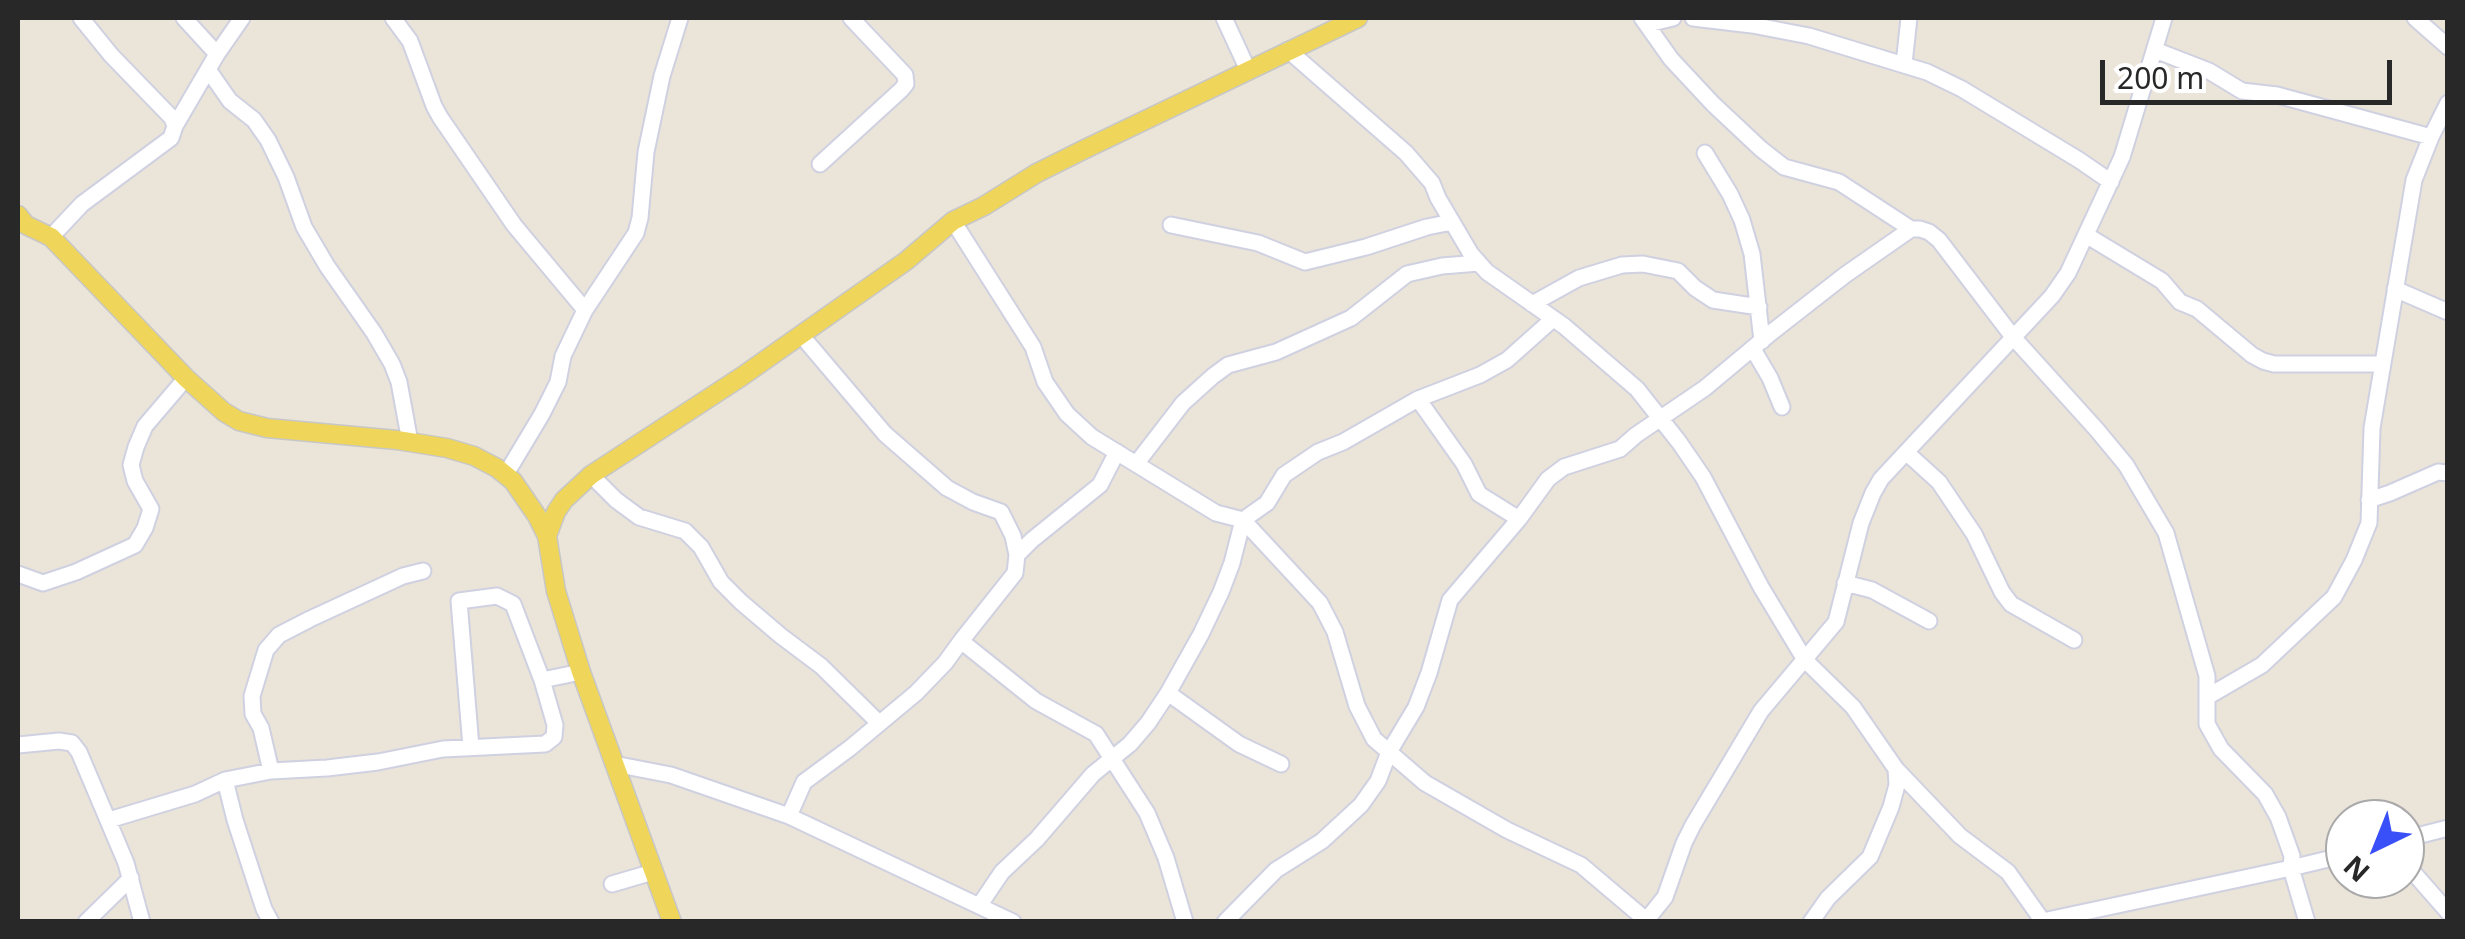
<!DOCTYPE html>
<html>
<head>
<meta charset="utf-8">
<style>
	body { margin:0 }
	#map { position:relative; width:2465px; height:939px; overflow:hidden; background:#ebe4d9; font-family:"Noto Sans",sans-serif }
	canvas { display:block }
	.frame { position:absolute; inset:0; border:20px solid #282828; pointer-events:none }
	.north { position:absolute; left:2325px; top:799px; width:100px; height:100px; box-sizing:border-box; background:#fff; border:2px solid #a9a9a9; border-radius:50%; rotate:223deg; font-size:28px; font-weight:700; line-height:40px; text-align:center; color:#282828 }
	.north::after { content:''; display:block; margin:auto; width:35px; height:45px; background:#3950f8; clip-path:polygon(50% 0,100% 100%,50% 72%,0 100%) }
	.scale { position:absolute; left:2100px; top:60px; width:292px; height:45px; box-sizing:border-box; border:5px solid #282828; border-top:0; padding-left:12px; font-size:30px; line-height:35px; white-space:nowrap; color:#282828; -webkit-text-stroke:8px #fff; paint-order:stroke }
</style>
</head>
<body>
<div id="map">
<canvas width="2465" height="939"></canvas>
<div class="frame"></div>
<div class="north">N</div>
<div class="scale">200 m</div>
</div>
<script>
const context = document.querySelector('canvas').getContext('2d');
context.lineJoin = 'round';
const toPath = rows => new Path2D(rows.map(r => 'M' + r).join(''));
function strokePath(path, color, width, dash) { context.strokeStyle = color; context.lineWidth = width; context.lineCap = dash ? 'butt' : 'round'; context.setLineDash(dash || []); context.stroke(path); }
const minor = toPath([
	[81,18,111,55,172,118,175,126],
	[184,18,217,54],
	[393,18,410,41,434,106,440,117,514,225,585,310],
	[1224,18,1248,70],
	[1642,18,1671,59,1713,104,1761,149,1784,167,1839,182,1911,229],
	[1693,18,1752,25,1809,36,1927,72,1962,89,2079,160,2111,182],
	[2415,18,2448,47],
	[1648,24,1673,18],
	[1288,50,1406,153,1432,183,1438,198,1471,254,1487,272,1564,326,1637,389,1679,442,1703,477,1761,587,1805,660,1853,707,1896,769,1897,785,1891,807,1870,857,1828,898,1811,922],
	[2155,50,2209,71,2242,91,2277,95,2431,137],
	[1904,64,1909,18],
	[209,71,230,101,254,120,268,140,286,177,304,227,327,266,374,333,392,364,399,382,410,442],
	[1705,153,1730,194,1742,220,1752,254,1762,341],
	[820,164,901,90,906,84,905,75,851,18],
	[953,221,1033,347,1045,382,1067,414,1092,437,1216,513,1243,520,1320,603,1335,632,1357,706,1374,739,1425,783,1507,830,1581,865,1646,920],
	[1171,225,1258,243,1305,262,1366,247,1427,227,1452,222],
	[2086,235,2162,281,2180,302,2197,309,2252,355,2263,361,2274,364,2381,364],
	[51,237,82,204,171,138,175,126,217,54,242,18],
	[2395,289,2448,312],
	[1532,304,1579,278,1622,265,1643,264,1678,271,1695,288,1713,300,1759,307],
	[801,335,885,434,947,488,973,502,1001,512,1013,536,1017,555],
	[1753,349,1770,378,1782,407],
	[1418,399,1464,464,1479,494,1519,519],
	[1117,452,1100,485,1032,540,1017,555,1015,573,961,641,1036,701,1096,734,1147,813,1166,858,1185,922],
	[1907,453,1939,482,1974,534,2002,592,2011,604,2074,640],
	[1136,464,1183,403,1213,376,1228,365,1276,352,1351,318,1407,274,1442,266,1479,263],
	[506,474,542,414,558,382,563,356,585,310,636,233,640,218,646,152,662,76,680,18],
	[591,475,616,500,639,517,685,531,701,547,721,582,741,602,781,636,821,666,879,723],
	[2369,500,2390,493,2438,472,2448,473],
	[18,574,43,583,76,572,135,545,145,528,151,509,135,481,131,465,136,447,145,426,186,378],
	[1845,583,1872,590,1929,621],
	[1168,693,1239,744,1281,764],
	[2207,697,2262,665,2334,597,2354,560,2369,523,2372,428,2414,180,2431,137,2448,103],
	[18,745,59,741,72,743,79,752,126,863,142,922],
	[471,747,459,601,497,596,513,604,542,680],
	[614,764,671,775,789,816,1013,922],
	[1896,769,1960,836,2008,872,2042,920],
	[271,771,261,728,253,714,252,696,266,650,279,635,310,619,403,576,423,571],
	[225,780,271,771,327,768,378,762,443,749,545,744,554,737,555,725,542,680,581,672],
	[789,816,804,782,850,748,916,693,945,663,961,641],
	[109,820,195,794,225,780,235,820,264,909,271,922],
	[2405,839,2448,828],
	[2405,863,2448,912],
	[612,884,653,872],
	[979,906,1002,872,1037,839,1093,774,1130,744,1148,723,1168,693,1201,634,1221,592,1232,563,1243,520,1267,503,1284,475,1318,452,1343,442,1418,399,1480,375,1507,360,1553,319],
	[86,922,131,878],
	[1225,922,1276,870,1322,841,1361,805,1378,781,1389,752,1416,707,1429,673,1450,600,1519,519,1548,479,1564,467,1620,449,1636,435,1705,388,1772,332,1845,275,1911,229,1920,229,1929,232,1939,240,2013,337,2097,430,2126,465,2166,533,2207,676,2207,724,2221,749,2265,794,2278,817,2292,856,2291,868,2307,922],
	[1645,922,1665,897,1684,843,1693,825,1761,711,1836,622,1861,523,1873,493,1881,479,2052,296,2068,273,2122,157,2164,18],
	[2038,922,2291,868,2345,855]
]);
const major = toPath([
	[18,215,26,225,51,237,186,378,224,412,239,421,267,428,397,440,447,448,474,456,497,468,513,481,537,516,547,536],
	[672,922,581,672,556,591,547,536,556,512,564,500,591,475,741,377,906,261,953,221,984,206,1037,173,1083,150,1358,18]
]);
strokePath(minor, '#cfd1e1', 19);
strokePath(major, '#c7c7c7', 21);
strokePath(minor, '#fff', 15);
strokePath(major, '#efd65a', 18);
</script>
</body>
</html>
